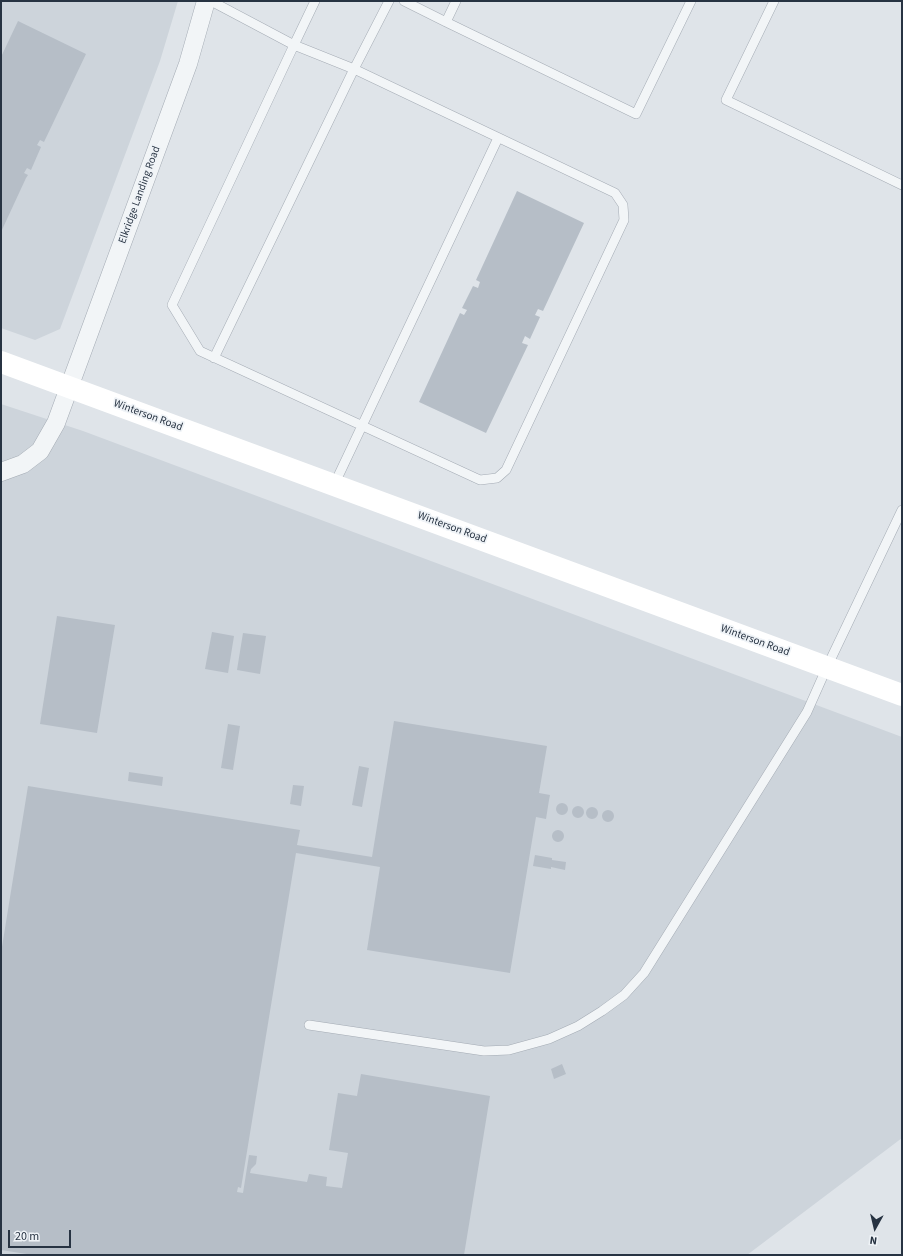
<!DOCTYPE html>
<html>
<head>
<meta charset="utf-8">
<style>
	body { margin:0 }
	#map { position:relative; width:903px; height:1256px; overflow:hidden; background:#dfe4e9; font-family:"Source Sans 3",sans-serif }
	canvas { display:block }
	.frame { position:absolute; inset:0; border:2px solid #273342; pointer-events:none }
	.north { position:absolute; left:855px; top:1208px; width:40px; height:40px; -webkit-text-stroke:3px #eff3f7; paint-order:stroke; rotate:188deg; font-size:11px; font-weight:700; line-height:16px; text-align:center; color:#273342 }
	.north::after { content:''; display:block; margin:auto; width:14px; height:18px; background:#273342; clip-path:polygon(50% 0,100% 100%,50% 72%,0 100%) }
	.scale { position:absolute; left:8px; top:1230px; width:63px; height:18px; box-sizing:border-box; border:2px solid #273342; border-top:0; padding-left:5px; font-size:12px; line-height:14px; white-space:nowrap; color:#273342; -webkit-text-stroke:3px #eff3f7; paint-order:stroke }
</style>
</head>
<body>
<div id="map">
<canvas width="903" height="1256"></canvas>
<div class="frame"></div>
<div class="north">N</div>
<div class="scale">20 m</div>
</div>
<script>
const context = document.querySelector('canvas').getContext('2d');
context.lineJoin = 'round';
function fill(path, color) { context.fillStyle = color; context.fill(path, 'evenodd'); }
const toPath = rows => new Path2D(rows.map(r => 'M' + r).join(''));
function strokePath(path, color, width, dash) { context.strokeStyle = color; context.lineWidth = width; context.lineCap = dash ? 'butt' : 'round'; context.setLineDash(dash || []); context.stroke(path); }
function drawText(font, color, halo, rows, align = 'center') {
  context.font = font + ' "Source Sans 3",sans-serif'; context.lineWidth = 3.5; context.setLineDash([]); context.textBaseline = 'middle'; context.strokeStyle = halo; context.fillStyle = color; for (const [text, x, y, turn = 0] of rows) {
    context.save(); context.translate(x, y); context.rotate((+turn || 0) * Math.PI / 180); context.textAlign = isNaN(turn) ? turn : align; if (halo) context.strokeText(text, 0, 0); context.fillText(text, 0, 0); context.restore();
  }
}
const built = toPath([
	[1,1,178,1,160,61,60,329,35,340,1,328],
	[1,404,83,431,902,737,902,1138,747,1255,1,1255]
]);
const building = toPath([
	[18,21,86,54,44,142,40,140,37,145,41,147,31,170,27,168,24,173,28,175,26,178,1,232,1,57],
	[517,191,584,223,543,311,538,309,535,315,540,317,530,339,525,336,522,343,528,345,486,433,419,402,460,313,464,315,467,310,462,308,473,286,478,288,480,282,476,280],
	[57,616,115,625,97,733,40,724],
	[212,632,234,636,228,673,205,669],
	[243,633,266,636,260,674,237,670],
	[394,721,547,746,539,793,550,795,549,800,546,819,536,817,510,973,367,950,380,867,296,853,241,1188,238,1187,237,1192,243,1193,249,1155,257,1156,256,1164,251,1169,250,1173,307,1182,309,1174,327,1177,326,1186,342,1188,348,1153,329,1150,338,1093,357,1096,361,1074,490,1096,464,1255,33,1255,1,1250,1,953,28,786,300,830,297,845,372,857],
	[228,724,240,726,233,770,221,768],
	[359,766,369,768,362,807,352,805],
	[129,772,163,777,162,786,128,781],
	[293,785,304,786,301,806,290,804],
	'556 809a6 6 0 1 1 12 0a6 6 0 1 1-12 0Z',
	'572 812a6 6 0 1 1 12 0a6 6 0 1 1-12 0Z',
	'586 813a6 6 0 1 1 12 0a6 6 0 1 1-12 0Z',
	'602 816a6 6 0 1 1 12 0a6 6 0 1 1-12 0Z',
	'552 836a6 6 0 1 1 12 0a6 6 0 1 1-12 0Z',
	[535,855,552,858,552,860,566,862,565,870,551,867,551,869,533,866],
	[562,1064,566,1074,554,1079,551,1069]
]);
const lane = toPath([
	[211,1,294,45,172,305,200,351,480,480,497,478,506,470,624,220,623,205,615,193,354,69,294,45,315,1],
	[404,1,446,22],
	[456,1,446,22,636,114,691,1],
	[774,1,726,100,902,185],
	[214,358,354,69,389,1],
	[334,485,498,138],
	[309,1025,484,1051,509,1050,549,1039,578,1026,602,1011,624,995,644,973,807,712,827,667,902,510]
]);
const street = toPath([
	[1,472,23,464,40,451,56,423,188,64,206,1]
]);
const secondary = toPath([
	[1,362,902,695]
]);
const streetNames = [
	["Elkridge Landing Road",140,195,-70],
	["Winterson Road",148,416,20],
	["Winterson Road",452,528,20],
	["Winterson Road",755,641,20]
];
fill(built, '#cdd4db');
fill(building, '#b6bec7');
strokePath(lane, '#a4abb4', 10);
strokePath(street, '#a4abb4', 19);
strokePath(lane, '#f2f5f7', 9);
strokePath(street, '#f2f5f7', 18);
strokePath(secondary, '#fff', 22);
drawText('11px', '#273342', '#eff3f7', streetNames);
</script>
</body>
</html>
